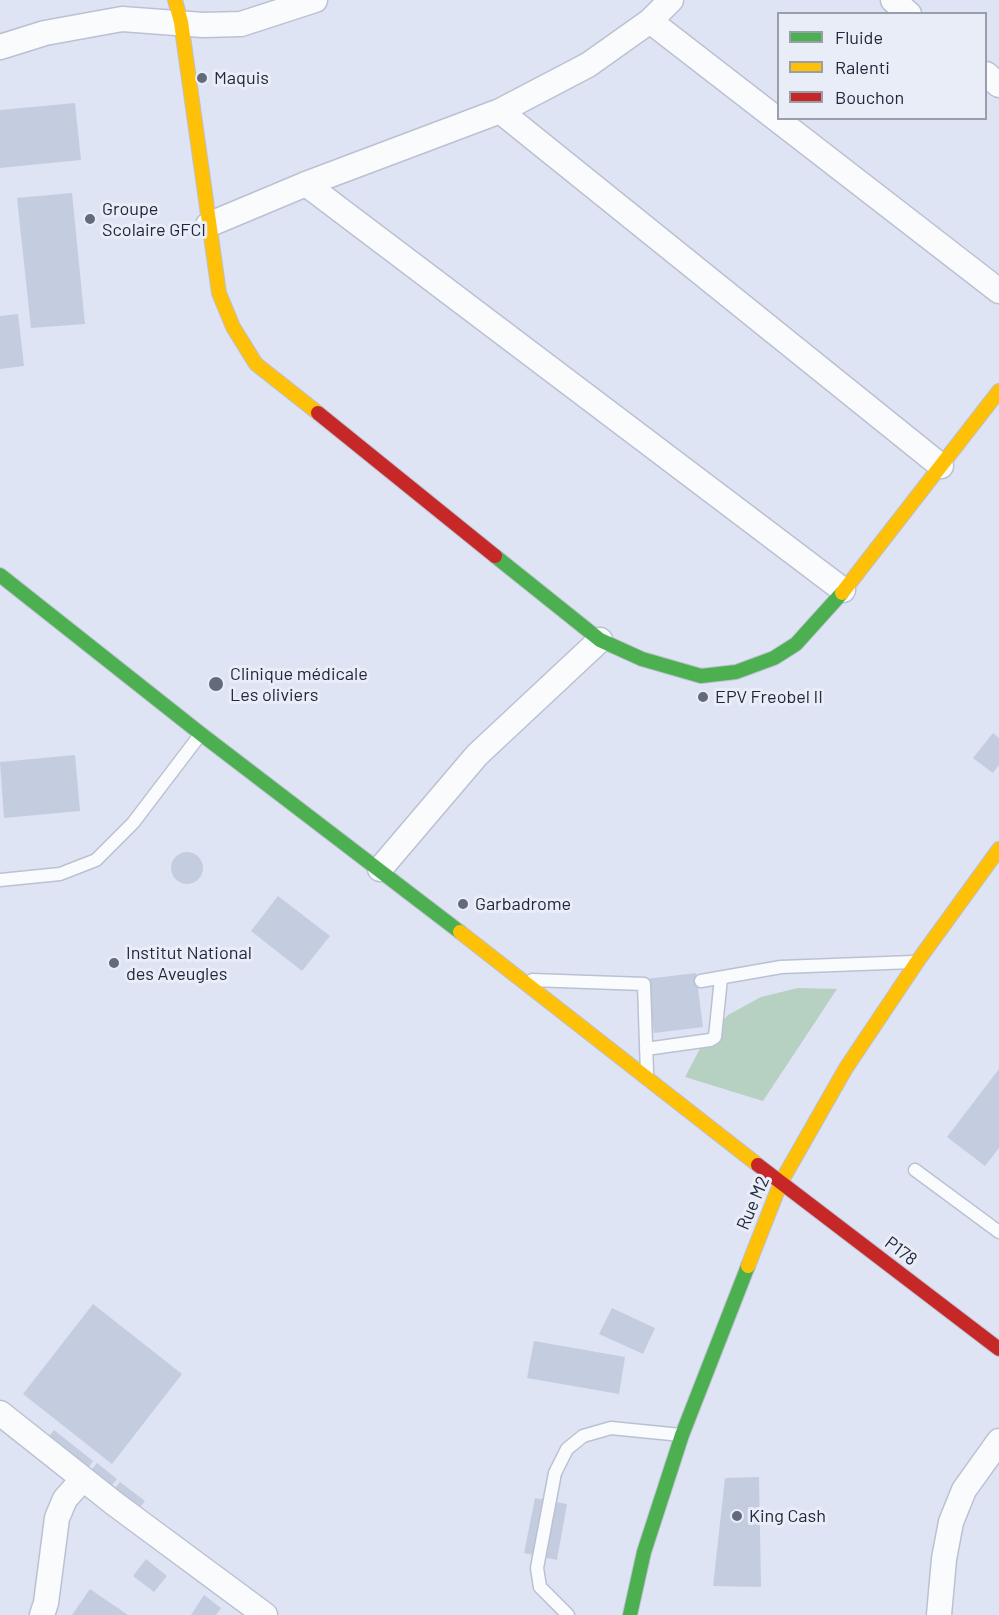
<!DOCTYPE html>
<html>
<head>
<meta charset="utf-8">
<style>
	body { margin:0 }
	#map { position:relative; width:999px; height:1615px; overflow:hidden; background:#dee4f4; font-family:Barlow,sans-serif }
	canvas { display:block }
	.legend { position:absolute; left:777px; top:12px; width:210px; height:108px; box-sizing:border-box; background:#e9edf8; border:2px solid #999eac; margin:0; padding:8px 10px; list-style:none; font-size:18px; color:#21283b }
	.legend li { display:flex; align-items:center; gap:12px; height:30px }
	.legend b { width:30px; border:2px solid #999eac }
</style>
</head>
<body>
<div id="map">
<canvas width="999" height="1615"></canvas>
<ul class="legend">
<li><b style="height:8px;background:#4caf50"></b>Fluide</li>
<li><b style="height:8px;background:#ffc107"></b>Ralenti</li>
<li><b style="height:8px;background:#c62828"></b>Bouchon</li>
</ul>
</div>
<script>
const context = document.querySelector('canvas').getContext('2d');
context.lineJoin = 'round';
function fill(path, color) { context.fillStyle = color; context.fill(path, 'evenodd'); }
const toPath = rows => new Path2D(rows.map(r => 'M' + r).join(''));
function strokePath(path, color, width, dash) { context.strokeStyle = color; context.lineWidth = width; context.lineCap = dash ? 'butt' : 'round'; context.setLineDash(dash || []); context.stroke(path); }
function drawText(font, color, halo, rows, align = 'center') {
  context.font = font + ' Barlow,sans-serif'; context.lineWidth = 6; context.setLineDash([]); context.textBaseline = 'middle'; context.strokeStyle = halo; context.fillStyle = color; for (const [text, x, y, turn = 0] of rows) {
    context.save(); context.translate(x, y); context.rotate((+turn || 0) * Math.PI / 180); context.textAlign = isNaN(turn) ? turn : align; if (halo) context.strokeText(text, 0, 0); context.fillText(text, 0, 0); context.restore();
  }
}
const green = toPath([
	[798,988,837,989,763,1101,685,1077,703,1043,728,1015,761,997]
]);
const building = toPath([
	[75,103,81,160,0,168,0,110],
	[72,193,85,324,31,328,17,198],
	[18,314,24,366,0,369,0,316],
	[993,733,999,738,999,765,993,773,973,758],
	[75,755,80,811,4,818,0,762],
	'171 868a16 16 0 1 1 32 0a16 16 0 1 1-32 0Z',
	[278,896,330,936,302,971,251,931],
	[696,973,703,1027,654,1033,646,979],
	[999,1069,999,1148,985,1166,947,1137],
	[93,1304,182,1374,112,1464,23,1394],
	[612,1308,655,1328,643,1354,599,1334],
	[534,1341,625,1357,619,1394,527,1378],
	[54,1430,93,1461,85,1472,46,1440],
	[97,1463,117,1479,107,1491,87,1475],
	[759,1477,761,1587,713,1586,725,1478],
	[120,1482,145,1501,138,1510,111,1493],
	[535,1498,567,1504,557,1560,524,1553],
	[146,1559,167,1576,154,1592,133,1576],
	[90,1589,128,1615,72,1615],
	[204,1595,221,1608,216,1615,191,1615]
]);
const lane = toPath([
	[0,880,60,874,96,860,133,823,200,735],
	[532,980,644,984,647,1073],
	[701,981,781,967,913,962],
	[646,1049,710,1040,715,1037,721,978],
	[915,1170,999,1232],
	[568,1615,540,1587,537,1568,555,1473,567,1449,583,1436,611,1428,681,1435]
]);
const street = toPath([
	[893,0,909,14],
	[650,21,999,291],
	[0,47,45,33,122,19,203,25,241,24,315,0],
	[986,74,999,85],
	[500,111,941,466],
	[306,184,843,590],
	[208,225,306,184,500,111,588,65,650,21,671,0],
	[380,869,477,755,600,640],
	[0,1413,115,1504,265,1615],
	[42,1615,46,1603,57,1518,65,1499,83,1479],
	[939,1615,944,1559,951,1522,964,1490,999,1441]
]);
const fast = toPath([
	[495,556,600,640,642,659,701,676,736,672,774,658,796,644,842,593],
	[0,575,201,734,460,932],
	[630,1615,644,1552,682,1435,748,1266]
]);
const slow = toPath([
	[175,0,181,22,219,293,233,327,256,364,318,413],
	[842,593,999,391],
	[460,932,758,1165],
	[748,1266,781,1182,846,1068,917,962,999,849]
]);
const jam = toPath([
	[318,413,495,556],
	[758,1165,999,1349]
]);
const markers = [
	[202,78,6,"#636a7c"],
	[90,219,6,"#636a7c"],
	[216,684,8,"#636a7c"],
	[703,697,6,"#636a7c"],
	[463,904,6,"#636a7c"],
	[114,963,6,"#636a7c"],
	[737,1516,6,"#636a7c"]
];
const poiNames = [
	["Maquis",214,78],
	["Groupe",102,209],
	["Scolaire GFCI",102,230],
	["Clinique médicale",230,674],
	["Les oliviers",230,695],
	["EPV Freobel II",715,697],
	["Garbadrome",475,904],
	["Institut National",126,953],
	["des Aveugles",126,974],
	["King Cash",749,1516]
];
const streetNames = [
	["Rue M2",753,1203,-67],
	["P178",901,1251,37]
];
fill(green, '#b6d0c2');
fill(building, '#c4cce0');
strokePath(lane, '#bbc1d2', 15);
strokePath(street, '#bbc1d2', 27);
strokePath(fast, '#bbc1d2', 16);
strokePath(slow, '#bbc1d2', 16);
strokePath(jam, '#bbc1d2', 16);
strokePath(lane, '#fafbfd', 12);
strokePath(street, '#fafbfd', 24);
strokePath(fast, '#4caf50', 14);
strokePath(slow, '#ffc107', 14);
strokePath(jam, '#c62828', 14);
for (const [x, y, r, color] of markers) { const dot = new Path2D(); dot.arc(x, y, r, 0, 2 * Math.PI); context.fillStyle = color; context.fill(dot); strokePath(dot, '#e9edf8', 2); }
drawText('18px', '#21283b', '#e9edf8', poiNames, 'left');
drawText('18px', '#21283b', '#e9edf8', streetNames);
</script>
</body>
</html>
